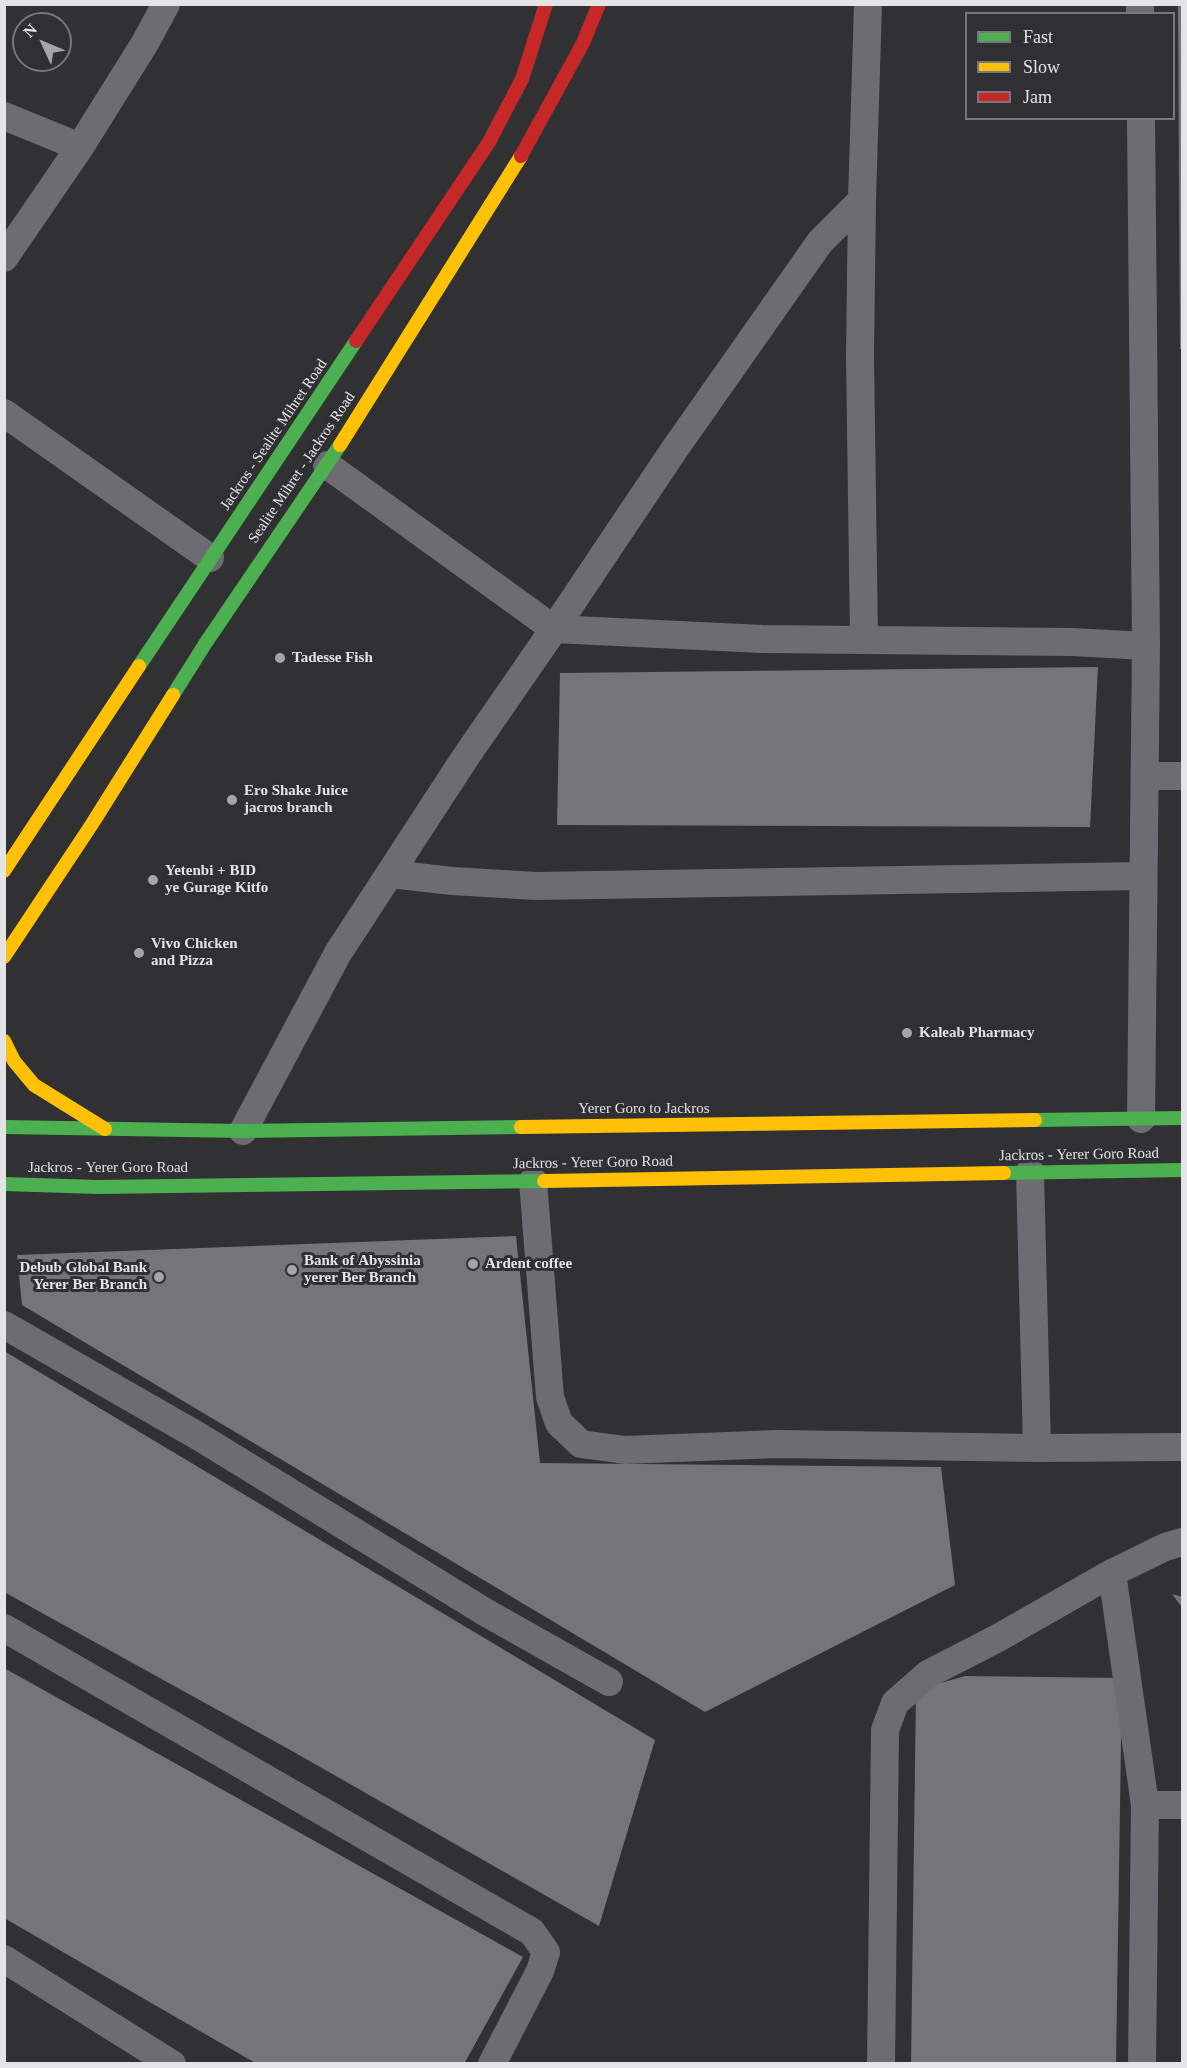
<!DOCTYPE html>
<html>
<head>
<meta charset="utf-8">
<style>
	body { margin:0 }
	#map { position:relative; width:1187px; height:2068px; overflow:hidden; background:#313033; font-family:Georgia,serif }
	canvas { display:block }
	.frame { position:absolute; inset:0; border:6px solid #e4e3e6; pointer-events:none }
	.legend { position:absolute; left:965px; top:12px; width:210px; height:108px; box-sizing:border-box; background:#302f34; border:2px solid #78777b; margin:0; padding:8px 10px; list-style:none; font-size:18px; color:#e4e3e6 }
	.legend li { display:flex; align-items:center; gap:12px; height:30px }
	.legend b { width:30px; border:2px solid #78777b }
	.north { position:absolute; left:12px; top:12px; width:60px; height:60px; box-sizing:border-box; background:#302f34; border:2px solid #78777b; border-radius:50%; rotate:314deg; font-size:16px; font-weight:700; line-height:24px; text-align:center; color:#e4e3e6 }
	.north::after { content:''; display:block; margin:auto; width:21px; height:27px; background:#a5a4a7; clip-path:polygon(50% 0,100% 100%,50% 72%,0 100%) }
</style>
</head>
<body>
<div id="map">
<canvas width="1187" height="2068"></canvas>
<div class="frame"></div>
<ul class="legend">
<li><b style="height:8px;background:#4caf50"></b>Fast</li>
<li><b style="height:8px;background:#ffc107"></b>Slow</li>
<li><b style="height:8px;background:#c62828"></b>Jam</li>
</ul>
<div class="north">N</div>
</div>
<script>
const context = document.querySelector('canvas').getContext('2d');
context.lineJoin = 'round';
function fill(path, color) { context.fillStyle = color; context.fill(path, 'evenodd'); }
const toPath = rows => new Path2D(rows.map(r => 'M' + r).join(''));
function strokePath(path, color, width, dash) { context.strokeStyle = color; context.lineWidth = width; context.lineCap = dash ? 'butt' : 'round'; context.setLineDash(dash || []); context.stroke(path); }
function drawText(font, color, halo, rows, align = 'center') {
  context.font = font + ' Georgia,serif'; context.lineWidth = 6; context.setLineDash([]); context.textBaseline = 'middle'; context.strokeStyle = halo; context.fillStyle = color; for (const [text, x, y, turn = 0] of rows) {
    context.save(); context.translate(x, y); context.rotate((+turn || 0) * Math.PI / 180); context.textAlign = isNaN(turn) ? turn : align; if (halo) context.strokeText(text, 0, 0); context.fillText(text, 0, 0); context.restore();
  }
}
const building = toPath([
	[1178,4,1182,4,1182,349,1180,349],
	[1098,667,1090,827,557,825,560,673],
	[516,1236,540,1463,941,1467,955,1585,705,1712,22,1305,17,1255],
	[4,1351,655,1740,599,1926,292,1751,4,1592],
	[1172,1594,1182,1597,1182,1607],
	[4,1668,523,1957,464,2064,257,2064,4,1918],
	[965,1676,1122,1678,1116,2064,911,2064,916,1690]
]);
const street = toPath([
	[1140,4,1140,14],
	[4,116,80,147],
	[4,258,80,147,145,43,166,4],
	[4,413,210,558],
	[327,465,554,629,762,639,1072,642,1146,646],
	[864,640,860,356,862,200,868,4],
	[1146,776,1182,776],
	[391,874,452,881,536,886,1143,876],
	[1141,1119,1146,646,1141,118],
	[243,1131,338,953,465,758,554,629,674,450,820,242,862,200],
	[1030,1172,1037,1448],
	[533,1181,550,1397,559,1423,581,1444,625,1450,777,1444,1037,1448,1182,1447],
	[4,1325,198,1436,485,1612,609,1682],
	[1112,1573,1145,1805,1142,2064],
	[4,1628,532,1932,546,1952,540,1971,492,2064],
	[1145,1805,1182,1805],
	[4,1959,172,2064],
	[881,2064,885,1730,895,1703,928,1674,998,1638,1112,1573,1165,1547,1182,1542]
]);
const fast = toPath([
	[139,666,356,341],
	[173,695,205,644,340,445],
	[1035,1120,1182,1118],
	[4,1127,243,1131,521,1127],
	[1004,1173,1182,1170],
	[4,1184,98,1187,544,1181]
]);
const slow = toPath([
	[340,445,521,156],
	[4,871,139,666],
	[4,957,92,824,173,695],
	[4,1041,14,1061,34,1085,105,1129],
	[521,1127,1035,1120],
	[544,1181,1004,1173]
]);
const jam = toPath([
	[521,156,583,43,599,4],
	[356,341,489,142,522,79,546,4]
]);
const markers = [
	[280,658,6,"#a5a4a7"],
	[232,800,6,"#a5a4a7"],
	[153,880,6,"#a5a4a7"],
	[139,953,6,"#a5a4a7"],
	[907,1033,6,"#a5a4a7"],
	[473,1264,6,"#a5a4a7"],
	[292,1270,6,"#a5a4a7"],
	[159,1277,6,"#a5a4a7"]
];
const streetNames = [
	["Jackros - Sealite Mihret Road",274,435,-56],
	["Sealite Mihret - Jackros Road",302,468,-56],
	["Yerer Goro to Jackros",644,1109],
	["Jackros - Yerer Goro Road",1079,1155,-1],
	["Jackros - Yerer Goro Road",593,1163,-1],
	["Jackros - Yerer Goro Road",108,1168]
];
const poiNames = [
	["Tadesse Fish",292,658],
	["Ero Shake Juice",244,791],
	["jacros branch",244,808],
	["Yetenbi + BID",165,871],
	["ye Gurage Kitfo",165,888],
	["Vivo Chicken",151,944],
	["and Pizza",151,961],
	["Kaleab Pharmacy",919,1033],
	["Bank of Abyssinia",304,1261],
	["yerer Ber Branch",304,1278],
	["Ardent coffee",485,1264],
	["Debub Global Bank",147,1268,"right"],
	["Yerer Ber Branch",147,1285,"right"]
];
fill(building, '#757577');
strokePath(street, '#6d6c72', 28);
strokePath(fast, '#4caf50', 14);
strokePath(slow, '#ffc107', 14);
strokePath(jam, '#c62828', 14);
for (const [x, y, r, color] of markers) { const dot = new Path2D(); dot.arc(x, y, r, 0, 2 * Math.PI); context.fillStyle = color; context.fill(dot); strokePath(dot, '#302f34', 2); }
drawText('15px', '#e4e3e6', '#302f34', streetNames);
drawText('bold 15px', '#e4e3e6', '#302f34', poiNames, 'left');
</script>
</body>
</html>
